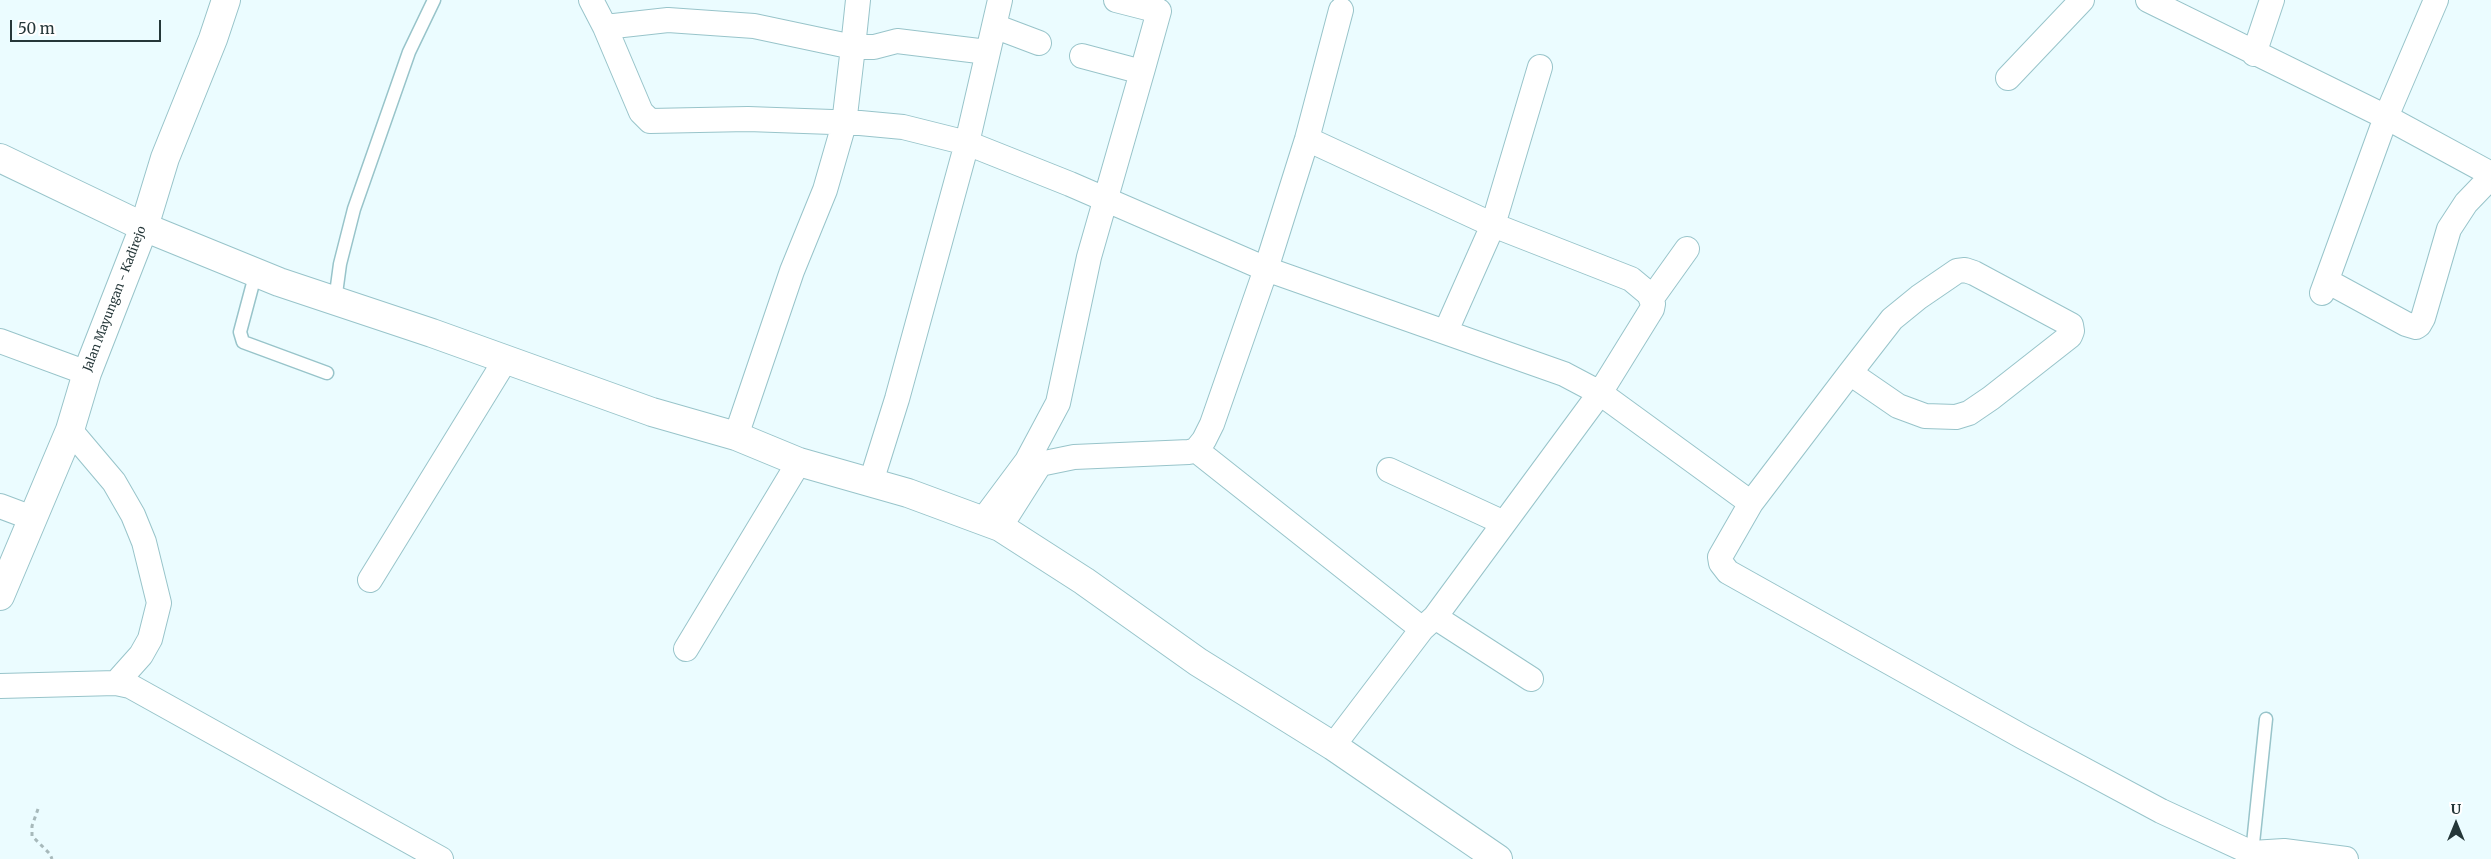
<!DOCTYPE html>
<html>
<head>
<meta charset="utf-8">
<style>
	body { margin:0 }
	#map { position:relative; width:2491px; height:859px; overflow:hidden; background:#ebfcff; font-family:Merriweather,serif }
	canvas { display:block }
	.north { position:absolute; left:2431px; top:799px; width:50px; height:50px; -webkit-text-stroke:4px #fff; paint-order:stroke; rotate:0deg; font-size:14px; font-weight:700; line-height:20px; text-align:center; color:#253739 }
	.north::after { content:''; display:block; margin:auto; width:18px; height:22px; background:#253739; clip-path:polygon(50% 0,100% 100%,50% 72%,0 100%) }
	.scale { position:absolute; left:10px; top:20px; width:151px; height:22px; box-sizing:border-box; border:2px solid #253739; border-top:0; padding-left:6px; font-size:15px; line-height:18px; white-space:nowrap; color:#253739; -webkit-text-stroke:4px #fff; paint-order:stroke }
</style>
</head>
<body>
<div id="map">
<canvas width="2491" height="859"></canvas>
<div class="north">U</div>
<div class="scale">50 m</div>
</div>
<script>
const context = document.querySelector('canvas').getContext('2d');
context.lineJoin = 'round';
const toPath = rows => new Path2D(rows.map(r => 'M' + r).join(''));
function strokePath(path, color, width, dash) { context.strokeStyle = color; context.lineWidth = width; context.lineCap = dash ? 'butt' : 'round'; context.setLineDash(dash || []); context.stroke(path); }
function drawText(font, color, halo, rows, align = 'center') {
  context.font = font + ' Merriweather,serif'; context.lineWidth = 4; context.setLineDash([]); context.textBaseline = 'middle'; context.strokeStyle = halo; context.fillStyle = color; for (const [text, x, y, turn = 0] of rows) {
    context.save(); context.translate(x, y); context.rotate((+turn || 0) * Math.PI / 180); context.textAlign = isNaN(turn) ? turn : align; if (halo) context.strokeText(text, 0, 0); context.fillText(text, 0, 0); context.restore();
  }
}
const path = toPath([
	[38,809,32,826,32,836,50,854,52,859]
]);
const lane = toPath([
	[256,272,240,332,243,342,327,373],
	[335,301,340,264,354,209,409,52,434,0],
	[2252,853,2266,719]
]);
const street = toPath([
	[591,0,605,27,641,112,650,121,748,119,860,123,903,127,967,143,1070,184,1266,269,1564,374,1600,393,1751,503],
	[858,0,853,47,874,47,897,41,987,52],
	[1116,0,1159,11,1142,72],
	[2148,0,2386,117,2491,174],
	[994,26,1000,0],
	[605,27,668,20,754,26,853,47,844,124,825,190,792,271,736,436],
	[2254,54,2272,0],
	[2008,78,2082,0],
	[1307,139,1493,225,1631,279,1649,294,1653,304,1652,309,1600,393,1435,617,1422,629,1333,746],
	[2327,281,2406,324,2416,327,2419,325,2423,318,2449,229,2466,203,2491,177],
	[2322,293,2386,117,2436,0],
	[1652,298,1687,249],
	[1446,331,1493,225,1540,67],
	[0,341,87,373],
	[1850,373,1898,406,1925,416,1956,417,1969,413,1991,398,2070,336,2072,331,2071,325,1974,273,1965,270,1957,271,1919,297,1892,319,1850,373,1751,503,1720,557,1721,563,1728,572,2023,737,2161,811,2252,853,2284,851,2346,859],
	[70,430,114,482,133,515,144,542,159,603,150,639,141,655,116,683],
	[1196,450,1422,629],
	[1389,470,1504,523],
	[871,482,897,399,967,143,994,26,1039,43],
	[0,506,32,518],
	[983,520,1027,461,1058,403,1089,257,1142,72,1082,56],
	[1000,527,1040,464,1074,457,1189,452,1196,450,1204,440,1212,424,1266,269,1307,139,1341,10],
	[370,580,506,359],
	[1435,617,1531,679],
	[686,649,799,462],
	[0,686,116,683,130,686,441,859]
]);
const secondary = toPath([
	[0,158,144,227,279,282,432,333,652,412,736,436,799,462,908,493,1000,527,1084,581,1198,662,1333,746,1498,859],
	[0,596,70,430,87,373,144,227,165,158,213,39,226,0]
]);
const streetNames = [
	["Jalan Mayungan - Kadirejo",115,299,-69]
];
strokePath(lane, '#98c4ca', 15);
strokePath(street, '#98c4ca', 26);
strokePath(secondary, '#98c4ca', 30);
strokePath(path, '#a7b9bb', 3, [4, 4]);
strokePath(lane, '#fff', 12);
strokePath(street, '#fff', 24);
strokePath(secondary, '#fff', 28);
drawText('12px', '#253739', '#fff', streetNames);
</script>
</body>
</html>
